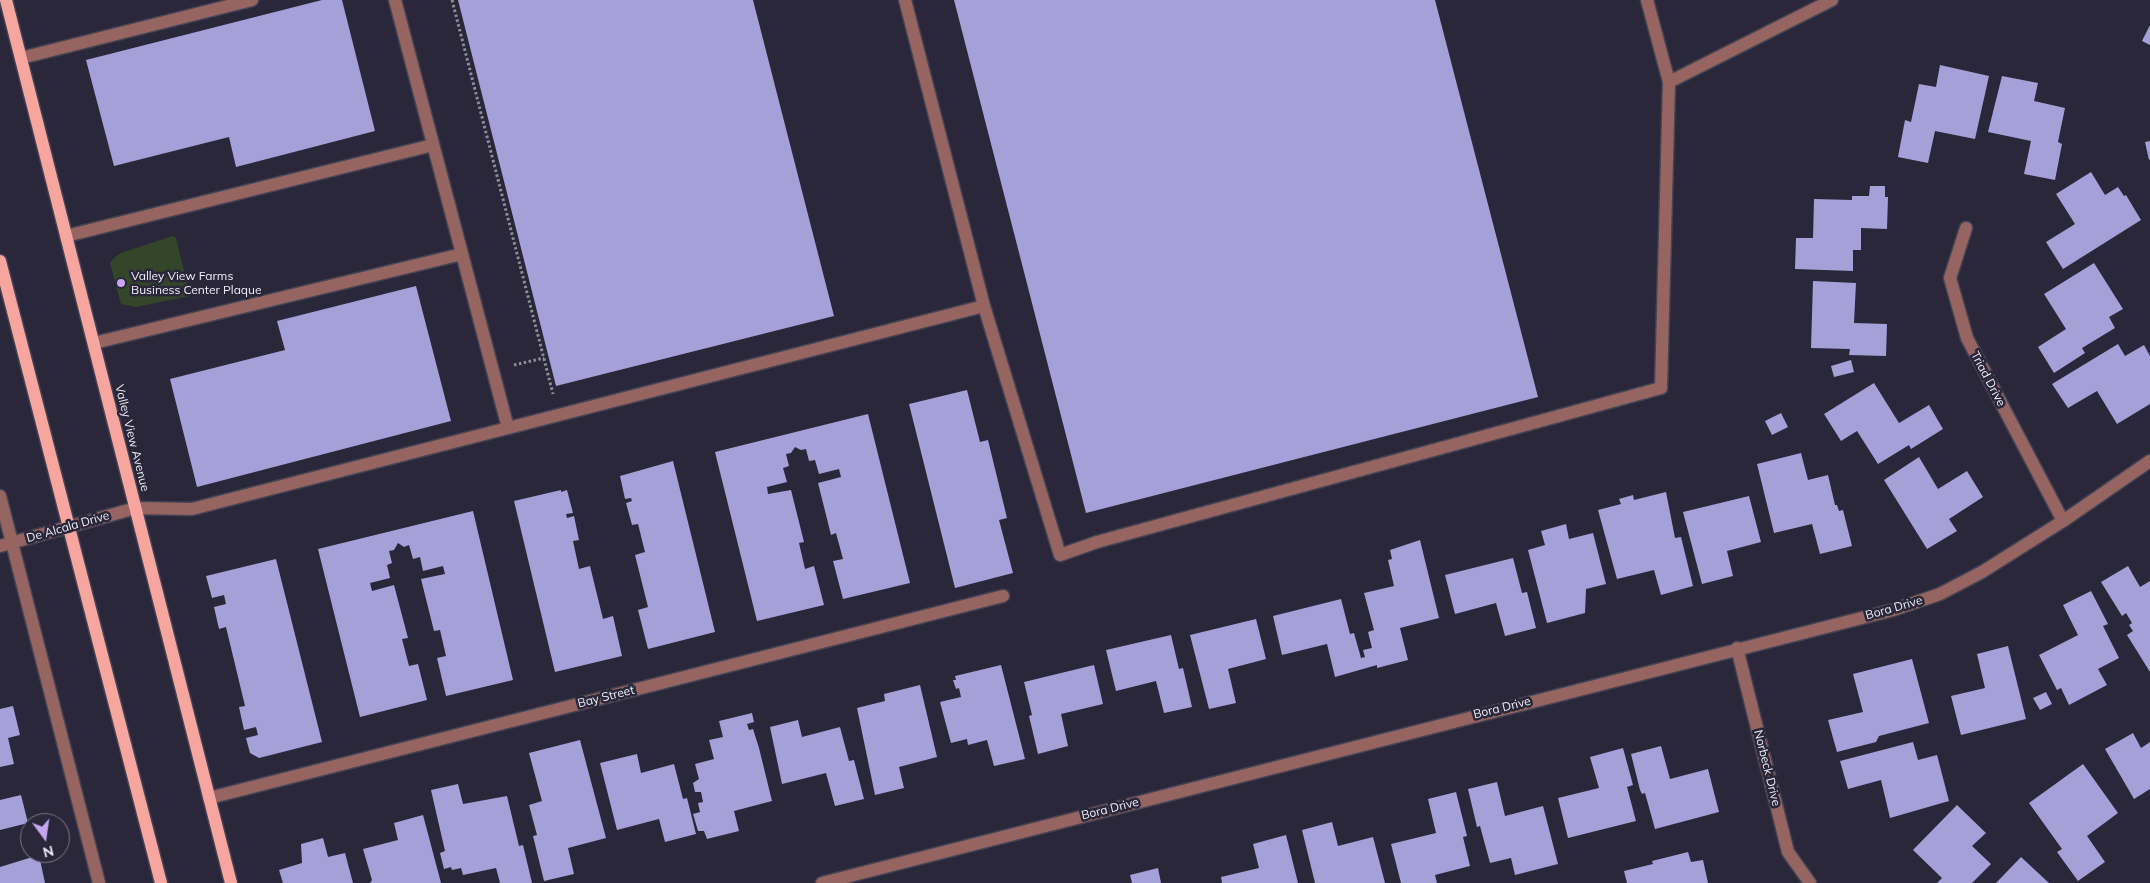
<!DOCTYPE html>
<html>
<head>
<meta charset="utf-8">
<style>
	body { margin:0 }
	#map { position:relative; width:2150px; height:883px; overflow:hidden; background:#292739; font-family:Mulish,sans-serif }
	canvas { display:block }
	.north { position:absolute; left:20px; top:813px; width:50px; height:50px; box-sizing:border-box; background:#292739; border:1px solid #787686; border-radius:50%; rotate:166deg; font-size:14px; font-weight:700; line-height:20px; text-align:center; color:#eeedf9 }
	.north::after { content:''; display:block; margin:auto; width:18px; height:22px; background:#c6a6f0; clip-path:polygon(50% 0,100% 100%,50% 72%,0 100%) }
</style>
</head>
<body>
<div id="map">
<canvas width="2150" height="883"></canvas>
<div class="north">N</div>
</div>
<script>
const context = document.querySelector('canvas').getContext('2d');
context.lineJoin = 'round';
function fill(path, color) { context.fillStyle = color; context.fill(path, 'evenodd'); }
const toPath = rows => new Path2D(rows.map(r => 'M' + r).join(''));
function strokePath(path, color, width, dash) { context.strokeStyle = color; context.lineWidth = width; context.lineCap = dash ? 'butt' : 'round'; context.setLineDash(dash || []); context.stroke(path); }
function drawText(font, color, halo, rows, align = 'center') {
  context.font = font + ' Mulish,sans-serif'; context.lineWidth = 5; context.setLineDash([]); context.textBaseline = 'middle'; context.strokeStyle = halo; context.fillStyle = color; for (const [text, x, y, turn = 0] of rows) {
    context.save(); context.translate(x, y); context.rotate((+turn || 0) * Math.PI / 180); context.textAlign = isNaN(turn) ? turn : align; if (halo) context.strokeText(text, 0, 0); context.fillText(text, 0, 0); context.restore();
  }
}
const green = toPath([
	[173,236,176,238,190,296,136,307,121,304,110,263,115,257,121,253]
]);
const building = toPath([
	[322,0,342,0,375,131,236,167,229,137,114,166,86,60],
	[458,0,753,0,834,316,556,386],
	[954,0,1435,0,1538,397,1086,513],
	[2150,25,2150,45,2142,41],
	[1940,65,1989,76,1975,139,1935,131,1928,163,1898,157,1905,120,1911,122,1919,84,1936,87],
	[2002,76,2038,83,2034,101,2065,108,2058,142,2062,144,2055,180,2024,174,2031,141,1988,132],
	[2150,141,2150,159,2149,160,2145,142],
	[2091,172,2105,195,2118,187,2124,196,2126,195,2141,220,2063,269,2046,242,2075,224,2056,194],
	[1870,186,1885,186,1885,197,1888,197,1887,229,1861,228,1861,250,1853,250,1853,271,1795,269,1796,238,1813,238,1814,199,1852,200,1852,196,1869,196],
	[2094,263,2123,309,2109,317,2115,328,2082,348,2085,353,2054,373,2038,347,2066,329,2044,294],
	[1813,281,1856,283,1854,323,1887,324,1886,356,1849,355,1850,349,1811,348],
	[416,286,451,421,197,487,170,379,285,350,277,321],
	[2118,344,2125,356,2144,345,2150,356,2150,404,2117,424,2097,391,2068,408,2052,384],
	[1851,360,1854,372,1834,377,1831,366],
	[1874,383,1899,423,1929,405,1943,429,1911,449,1909,445,1878,464,1857,431,1841,441,1824,414],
	[967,390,980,442,988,440,1007,518,999,520,1013,573,955,588,909,404],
	[1781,413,1788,427,1772,435,1765,421],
	[868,414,910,583,843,599,833,561,843,559,836,533,831,535,818,483,841,477,839,469,819,474,815,460,809,461,806,449,801,450,795,447,791,453,786,454,789,466,783,468,787,482,767,487,768,494,791,490,804,542,799,543,805,569,814,566,824,605,757,621,715,452],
	[1801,453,1808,480,1828,475,1835,505,1837,505,1839,511,1843,510,1852,546,1820,554,1812,524,1774,533,1757,464],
	[1919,457,1938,489,1967,471,1983,497,1949,519,1957,531,1927,549,1884,480],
	[673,461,715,632,648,649,638,610,648,607,635,555,645,552,638,524,632,525,626,503,632,501,631,498,625,499,620,476],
	[561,490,561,492,567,490,573,513,566,514,567,518,574,516,579,540,573,541,579,569,590,566,603,619,613,616,622,656,555,672,514,501],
	[1666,492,1675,538,1681,537,1693,586,1661,595,1654,570,1617,579,1598,510,1621,504,1619,499,1633,495,1634,500],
	[1749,496,1761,542,1727,551,1733,576,1702,584,1683,512],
	[473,511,513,680,446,696,437,658,446,656,440,630,434,631,421,579,445,574,443,566,423,571,420,557,413,559,409,545,404,547,398,543,394,550,389,551,392,563,387,565,390,578,370,583,372,591,394,585,408,638,402,639,409,666,418,664,427,700,360,717,318,549],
	[1566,524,1569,539,1593,533,1606,584,1586,589,1585,613,1547,623,1528,550,1545,545,1541,531],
	[1420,540,1439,618,1400,628,1408,660,1377,668,1377,665,1335,677,1327,644,1282,655,1273,616,1341,599,1350,634,1354,633,1361,658,1365,657,1363,650,1372,648,1368,632,1374,630,1364,593,1394,586,1388,560,1392,559,1390,550],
	[1513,558,1522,593,1527,592,1536,628,1505,636,1496,603,1455,614,1445,575],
	[276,559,322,742,259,758,250,753,246,738,258,735,256,727,244,730,239,707,245,706,226,627,219,629,214,607,226,604,224,595,212,598,206,576],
	[2128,566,2140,587,2150,581,2150,672,2127,635,2133,631,2129,625,2132,623,2126,613,2122,616,2101,582],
	[2091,591,2108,624,2103,626,2119,658,2098,669,2107,685,2069,705,2061,688,2057,690,2039,655,2078,635,2063,605],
	[1256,619,1266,659,1228,669,1236,703,1209,709,1190,635],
	[1171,635,1179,669,1183,668,1192,707,1164,713,1156,681,1116,691,1106,650],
	[2008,646,2026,719,1961,735,1951,696,1985,688,1977,654],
	[1912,659,1929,723,1879,736,1876,742,1837,752,1828,720,1863,712,1853,674],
	[1001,665,1025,759,994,766,987,740,968,745,967,739,951,743,940,702,961,697,959,688,956,689,953,680,956,680,955,676],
	[1094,665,1103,704,1061,714,1068,746,1038,754,1029,716,1032,715,1024,682],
	[920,685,937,757,899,767,904,788,875,795,857,708,885,701,884,694],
	[2046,692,2052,704,2040,710,2033,698],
	[13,706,20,735,8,738,14,764,0,767,0,709],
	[752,713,754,722,747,724,749,730,753,729,759,748,772,801,734,811,739,831,707,839,704,831,698,831,693,814,700,812,698,803,703,802,701,792,695,792,693,783,699,779,695,764,714,759,709,740,723,737,719,721],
	[798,720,802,737,840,727,849,761,854,760,864,799,835,806,826,773,782,784,770,727],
	[2133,733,2141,748,2150,742,2150,789,2134,799,2105,749],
	[580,740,606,838,568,848,574,874,544,881,533,836,537,835,529,805,542,801,529,753],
	[1913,742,1918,760,1937,755,1949,801,1890,818,1881,780,1848,789,1840,761],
	[1661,746,1670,779,1708,769,1719,812,1655,829,1645,793,1642,794,1640,790,1631,754],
	[1623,748,1633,785,1627,787,1636,821,1568,838,1558,798,1599,788,1590,757],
	[637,754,641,773,674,764,683,799,687,798,696,834,665,842,659,819,617,830,600,763],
	[2083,764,2118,813,2087,836,2105,862,2078,881,2057,852,2062,849,2029,803],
	[1497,782,1505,816,1543,806,1558,864,1515,875,1511,858,1490,863,1480,826,1477,827,1468,789],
	[458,784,463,804,507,796,519,846,523,845,532,883,500,883,496,868,463,875,461,868,452,870,451,867,444,869,440,853,445,851,431,790],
	[1456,792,1467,836,1463,837,1470,866,1435,875,1437,883,1401,883,1391,844,1436,833,1428,799],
	[21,795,28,823,0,830,0,800],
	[1957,805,1986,833,1972,846,1991,864,1972,883,1937,883,1942,878,1913,850],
	[423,815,441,883,370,883,372,880,363,849,398,840,394,823],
	[1332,822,1338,846,1373,837,1385,883,1315,883,1302,830],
	[1286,835,1298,883,1222,883,1221,877,1259,868,1253,844],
	[323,838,328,857,345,853,353,883,283,883,279,870,302,863,301,844],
	[1688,852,1691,862,1703,860,1708,883,1627,883,1624,871,1653,864,1652,861],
	[39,855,45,883,0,883,0,867],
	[2021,857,2049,883,1996,883],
	[1158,868,1161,883,1132,883,1130,875]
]);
const path = toPath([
	[452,0,553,394],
	[514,365,544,358]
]);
const minor = toPath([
	[395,0,508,428],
	[905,0,984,306,1060,555,1097,542,1661,388,1669,82,1832,0],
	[1647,0,1669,82],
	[21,58,252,0],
	[1966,228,1950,278,1967,338,2063,521],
	[66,236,433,145],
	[94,343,462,254],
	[0,496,99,883],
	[0,546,136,508,192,509,984,306],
	[1737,648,1788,852,1810,883],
	[209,798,1003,596],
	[822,883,1893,610,1940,594,1982,572,2063,521,2150,461]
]);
const major = toPath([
	[6,0,231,883],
	[0,261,161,883]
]);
const markers = [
	[121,283,5,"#c6a6f0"]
];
const poiNames = [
	["Valley View Farms",131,276],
	["Business Center Plaque",131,290]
];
const streetNames = [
	["Triad Drive",1988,379,62],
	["Valley View Avenue",132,438,76],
	["De Alcala Drive",68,527,-16],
	["Bora Drive",1894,608,-16],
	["Bay Street",606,697,-14],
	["Bora Drive",1502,708,-14],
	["Norbeck Drive",1767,768,76],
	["Bora Drive",1110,809,-14]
];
fill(green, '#33462a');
fill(building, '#a6a0d9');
strokePath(minor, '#454354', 15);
strokePath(major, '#454354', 15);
strokePath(path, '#908e9d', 3, [2.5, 2.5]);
strokePath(minor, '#966561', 12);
strokePath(major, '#f6a69e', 12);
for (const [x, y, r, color] of markers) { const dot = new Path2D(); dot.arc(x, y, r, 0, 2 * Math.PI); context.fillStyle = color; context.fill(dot); strokePath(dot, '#292739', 2); }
drawText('12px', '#eeedf9', '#292739', poiNames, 'left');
drawText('12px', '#eeedf9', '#292739', streetNames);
</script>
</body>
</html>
